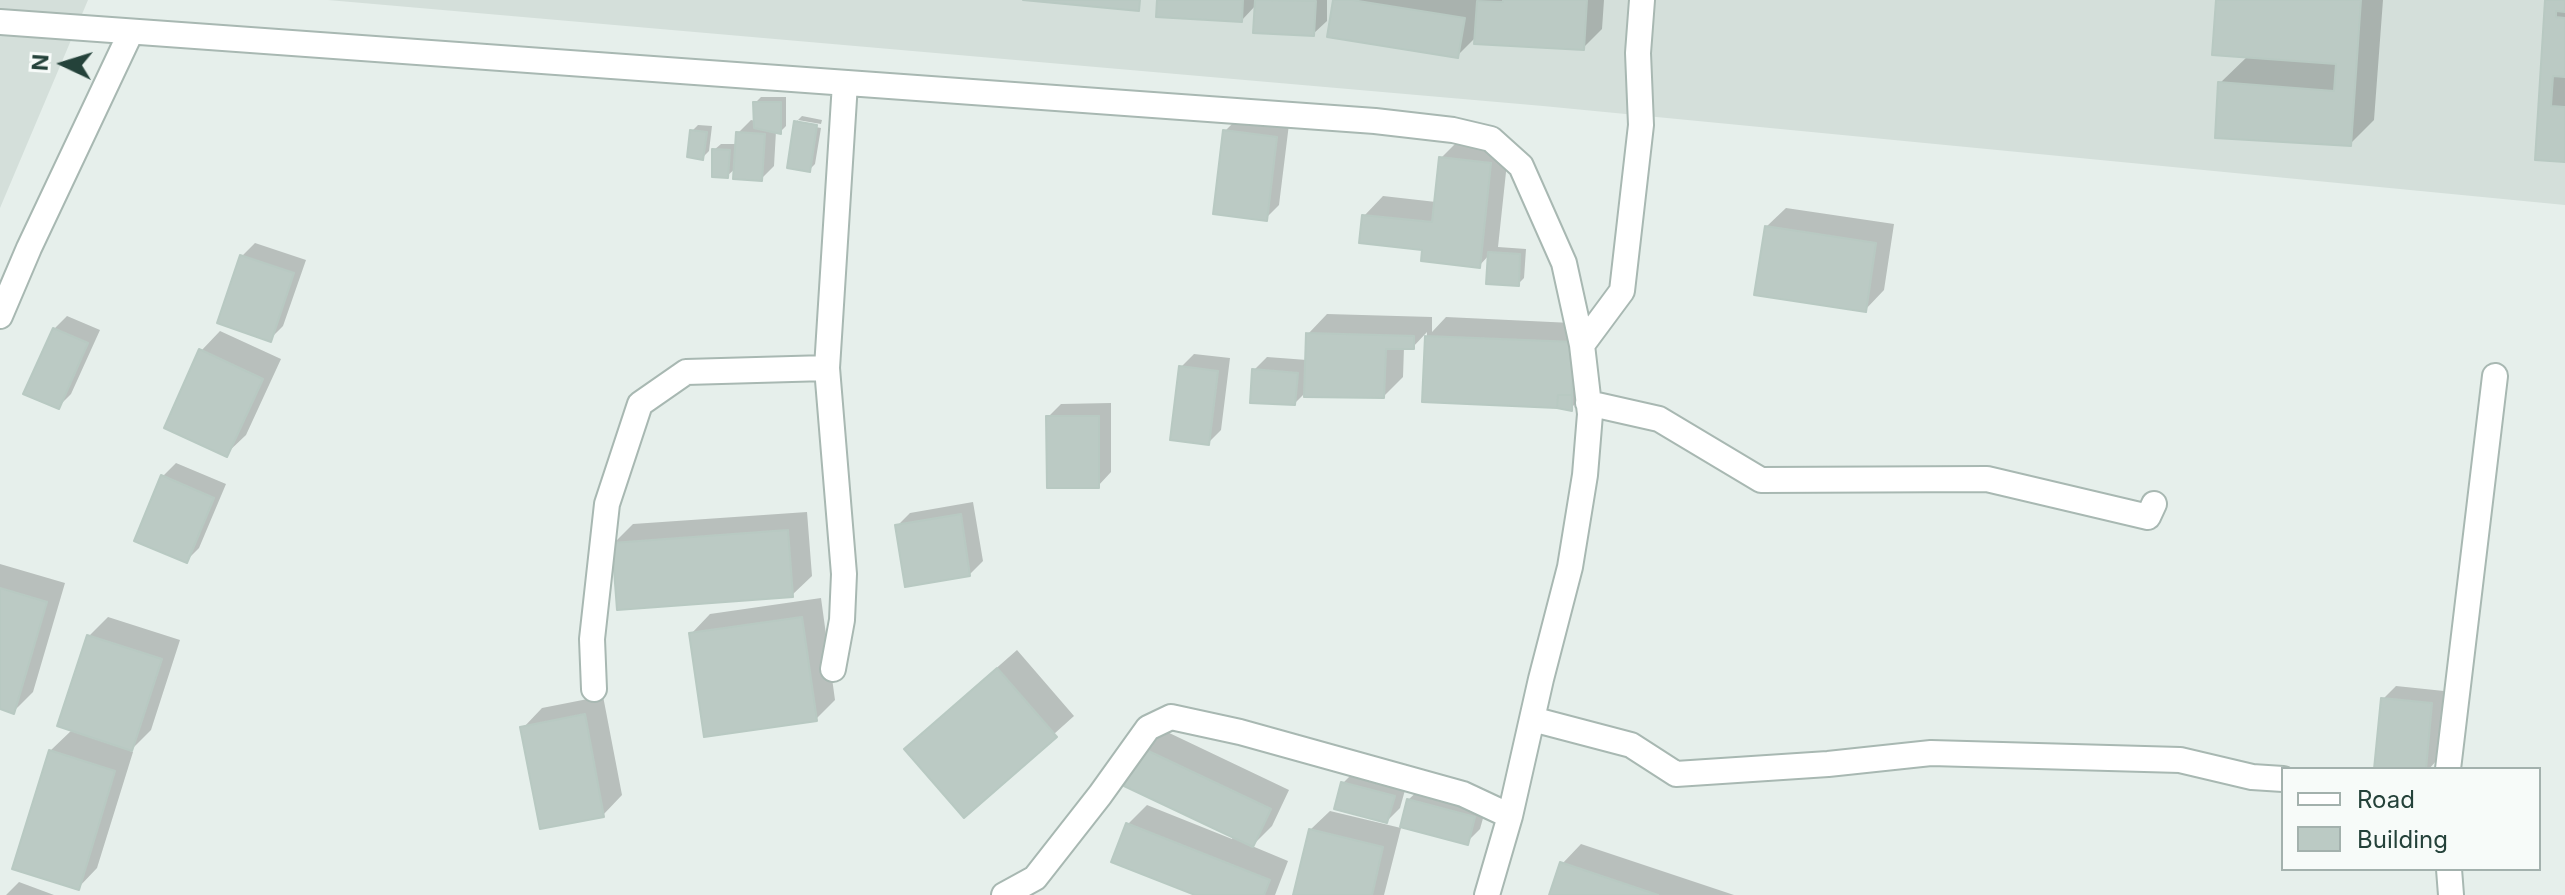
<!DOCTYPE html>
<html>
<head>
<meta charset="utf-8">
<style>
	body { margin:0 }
	#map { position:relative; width:2565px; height:895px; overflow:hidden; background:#e6efeb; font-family:Inter,sans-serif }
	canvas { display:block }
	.legend { position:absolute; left:2281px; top:767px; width:260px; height:104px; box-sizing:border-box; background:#f7fbf9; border:2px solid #a3b1ad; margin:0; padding:10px 14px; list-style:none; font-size:24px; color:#24423a }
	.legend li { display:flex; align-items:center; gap:16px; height:40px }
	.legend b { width:40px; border:2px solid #a3b1ad }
	.north { position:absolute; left:24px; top:24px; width:80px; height:80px; -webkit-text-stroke:6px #f7fbf9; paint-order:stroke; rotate:274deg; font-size:22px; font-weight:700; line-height:32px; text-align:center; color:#24423a }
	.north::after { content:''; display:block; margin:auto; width:28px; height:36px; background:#24423a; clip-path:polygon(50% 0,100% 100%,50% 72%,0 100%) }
</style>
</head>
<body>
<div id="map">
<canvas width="2565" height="895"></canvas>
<ul class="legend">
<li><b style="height:10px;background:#fff"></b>Road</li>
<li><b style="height:22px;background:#bbcac4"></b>Building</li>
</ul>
<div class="north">N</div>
</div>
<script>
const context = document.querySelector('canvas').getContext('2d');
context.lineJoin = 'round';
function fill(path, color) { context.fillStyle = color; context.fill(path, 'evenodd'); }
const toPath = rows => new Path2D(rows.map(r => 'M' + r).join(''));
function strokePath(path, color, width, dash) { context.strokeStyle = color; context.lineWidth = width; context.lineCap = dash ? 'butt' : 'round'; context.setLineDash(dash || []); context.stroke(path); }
const built = toPath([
	[0,0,88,0,0,208],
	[328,0,2565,0,2565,205,1543,106]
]);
const shadow = toPath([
	[1159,0,1327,0,1327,21,1313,34,1256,5,1242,20],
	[1335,0,1604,0,1602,29,1583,48,1477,36,1457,56],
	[2218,0,2383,0,2374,120,2350,144,2220,83,2248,56],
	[2547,0,2565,0,2565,160,2537,158],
	[761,97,786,97,786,126,780,132,776,131,774,166,761,179,736,168,727,176,714,150,721,144,737,144,738,133,751,120,756,121,755,103],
	[802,116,822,120,821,124,798,120],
	[1238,118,1289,124,1279,205,1266,218,1225,131],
	[798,120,798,124,821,128,815,164,809,170,796,122],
	[698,125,712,126,709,151,702,158,692,131],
	[1460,139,1509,144,1498,247,1526,249,1524,278,1518,284,1490,254,1479,266,1424,248,1364,216,1383,196,1436,202,1441,158],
	[1786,208,1894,224,1884,290,1865,310,1766,227],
	[255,243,306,260,283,326,270,339,219,322,242,256],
	[1327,314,1432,317,1432,332,1446,317,1593,324,1577,402,1571,408,1424,400,1427,332,1413,347,1404,347,1403,377,1384,396,1306,392,1295,403,1254,370,1267,357,1307,360,1308,334],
	[67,316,100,330,71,394,58,407,54,329],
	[220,331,281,359,246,435,226,454,201,351],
	[1194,354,1230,358,1221,430,1208,443,1181,367],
	[1111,403,1111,472,1098,486,1048,417,1061,404],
	[176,463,226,484,199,548,186,561,163,476],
	[973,502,983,561,970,574,897,526,910,513],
	[807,512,812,576,792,595,614,543,633,524],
	[0,564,65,583,33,692,14,711,0,707],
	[821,598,835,700,816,719,691,634,710,614],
	[108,617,180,640,151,730,130,751,133,752,97,868,78,888,50,751,73,729,89,636],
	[1017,650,1074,716,964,815,926,730],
	[2396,686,2444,691,2437,760,2429,769,2383,769,2383,699],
	[603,696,622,795,603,815,523,728,542,708],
	[1163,730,1289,790,1272,826,1252,846,1288,861,1275,895,1201,895,1127,825,1147,805,1232,839,1233,836,1143,750],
	[1356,770,1407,783,1400,808,1387,821,1343,783],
	[1422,787,1487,804,1480,829,1467,842,1408,800],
	[1330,811,1401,828,1384,895,1298,895,1310,830],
	[1581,844,1734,895,1551,895,1562,864],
	[19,882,54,895,6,895]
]);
const building = toPath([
	[1023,0,1140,0,1139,11,1023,0],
	[1157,0,1243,0,1242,22,1156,17,1157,0],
	[1255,0,1316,1,1314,36,1253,33,1255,0],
	[1333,0,1352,0,1465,18,1458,58,1327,37,1333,0],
	[1503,0,1587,0,1584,50,1474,44,1477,1,1503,2,1503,0],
	[2216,0,2361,0,2351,146,2215,138,2218,82,2334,91,2336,64,2212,55,2216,0],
	[2545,0,2565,0,2565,12,2556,11,2556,17,2565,18,2565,77,2553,76,2551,106,2565,107,2565,162,2535,160,2545,0],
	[753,102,781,102,781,134,754,128,753,102],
	[794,121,817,125,810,172,787,168,794,121],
	[690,130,707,132,703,160,687,157,690,130],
	[1223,130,1277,137,1267,221,1213,214,1223,130],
	[736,132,765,134,762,181,733,179,736,132],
	[712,149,730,150,728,178,712,177,712,149],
	[1439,157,1491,163,1480,268,1421,261,1422,250,1359,243,1362,215,1432,222,1439,157],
	[1765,226,1876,243,1866,312,1754,295,1765,226],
	[1488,252,1520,254,1519,286,1486,284,1488,252],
	[240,255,294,273,271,342,217,323,240,255],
	[53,328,88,343,59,409,23,394,53,328],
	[1306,333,1414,336,1414,349,1386,349,1384,398,1304,397,1306,333],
	[1425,336,1574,342,1572,395,1558,395,1557,408,1422,402,1425,336],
	[199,349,263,379,227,457,164,428,199,349],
	[1179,366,1218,371,1209,445,1170,440,1179,366],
	[1252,369,1298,373,1295,405,1250,403,1252,369],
	[1558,395,1572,395,1572,411,1557,408,1558,395],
	[1046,416,1099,416,1099,488,1047,488,1046,416],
	[161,475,214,498,187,563,134,541,161,475],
	[961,514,970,576,905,587,895,525,961,514],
	[788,530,793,597,617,610,612,543,788,530],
	[0,588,47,602,14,714,0,709,0,588],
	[802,617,817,721,704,737,689,633,802,617],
	[87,635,162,659,132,751,57,726,87,635],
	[997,668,1057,737,964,818,904,749,997,668],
	[2381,698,2432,703,2426,769,2374,769,2381,698],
	[585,714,604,817,540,829,520,727,585,714],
	[1142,748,1271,809,1253,847,1124,786,1142,748],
	[49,750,115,771,79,890,12,869,49,750],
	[1341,782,1395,796,1387,823,1334,809,1341,782],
	[1407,799,1475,817,1468,845,1400,827,1407,799],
	[1126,823,1270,880,1264,895,1195,895,1111,862,1126,823],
	[1309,829,1383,847,1372,895,1293,895,1309,829],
	[1560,862,1658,895,1549,895,1560,862]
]);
const minor = toPath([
	[0,22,1375,121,1453,130,1491,139,1521,166,1564,263,1582,345,1590,414,1585,475,1570,567,1541,679,1510,816,1487,895],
	[0,316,29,248,131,32],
	[1582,345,1622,291,1641,125,1638,53,1642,0],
	[1588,403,1659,419,1761,480,1987,479,2148,517,2154,504],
	[833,669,842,620,844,574,827,368,845,83],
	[594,689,592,639,607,504,640,404,686,372,827,368],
	[1532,719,1631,745,1676,774,1828,764,1931,753,2180,760,2252,777,2283,779],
	[2448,769,2495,376],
	[2449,869,2451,895],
	[1004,895,1035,878,1100,795,1148,728,1171,717,1240,732,1463,794,1510,816]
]);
fill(built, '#d4dfda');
fill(shadow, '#0003');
fill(building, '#bbcac4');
strokePath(building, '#b8c9c2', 2);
strokePath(minor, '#a8b8b2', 28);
strokePath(minor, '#fff', 24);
</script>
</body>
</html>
